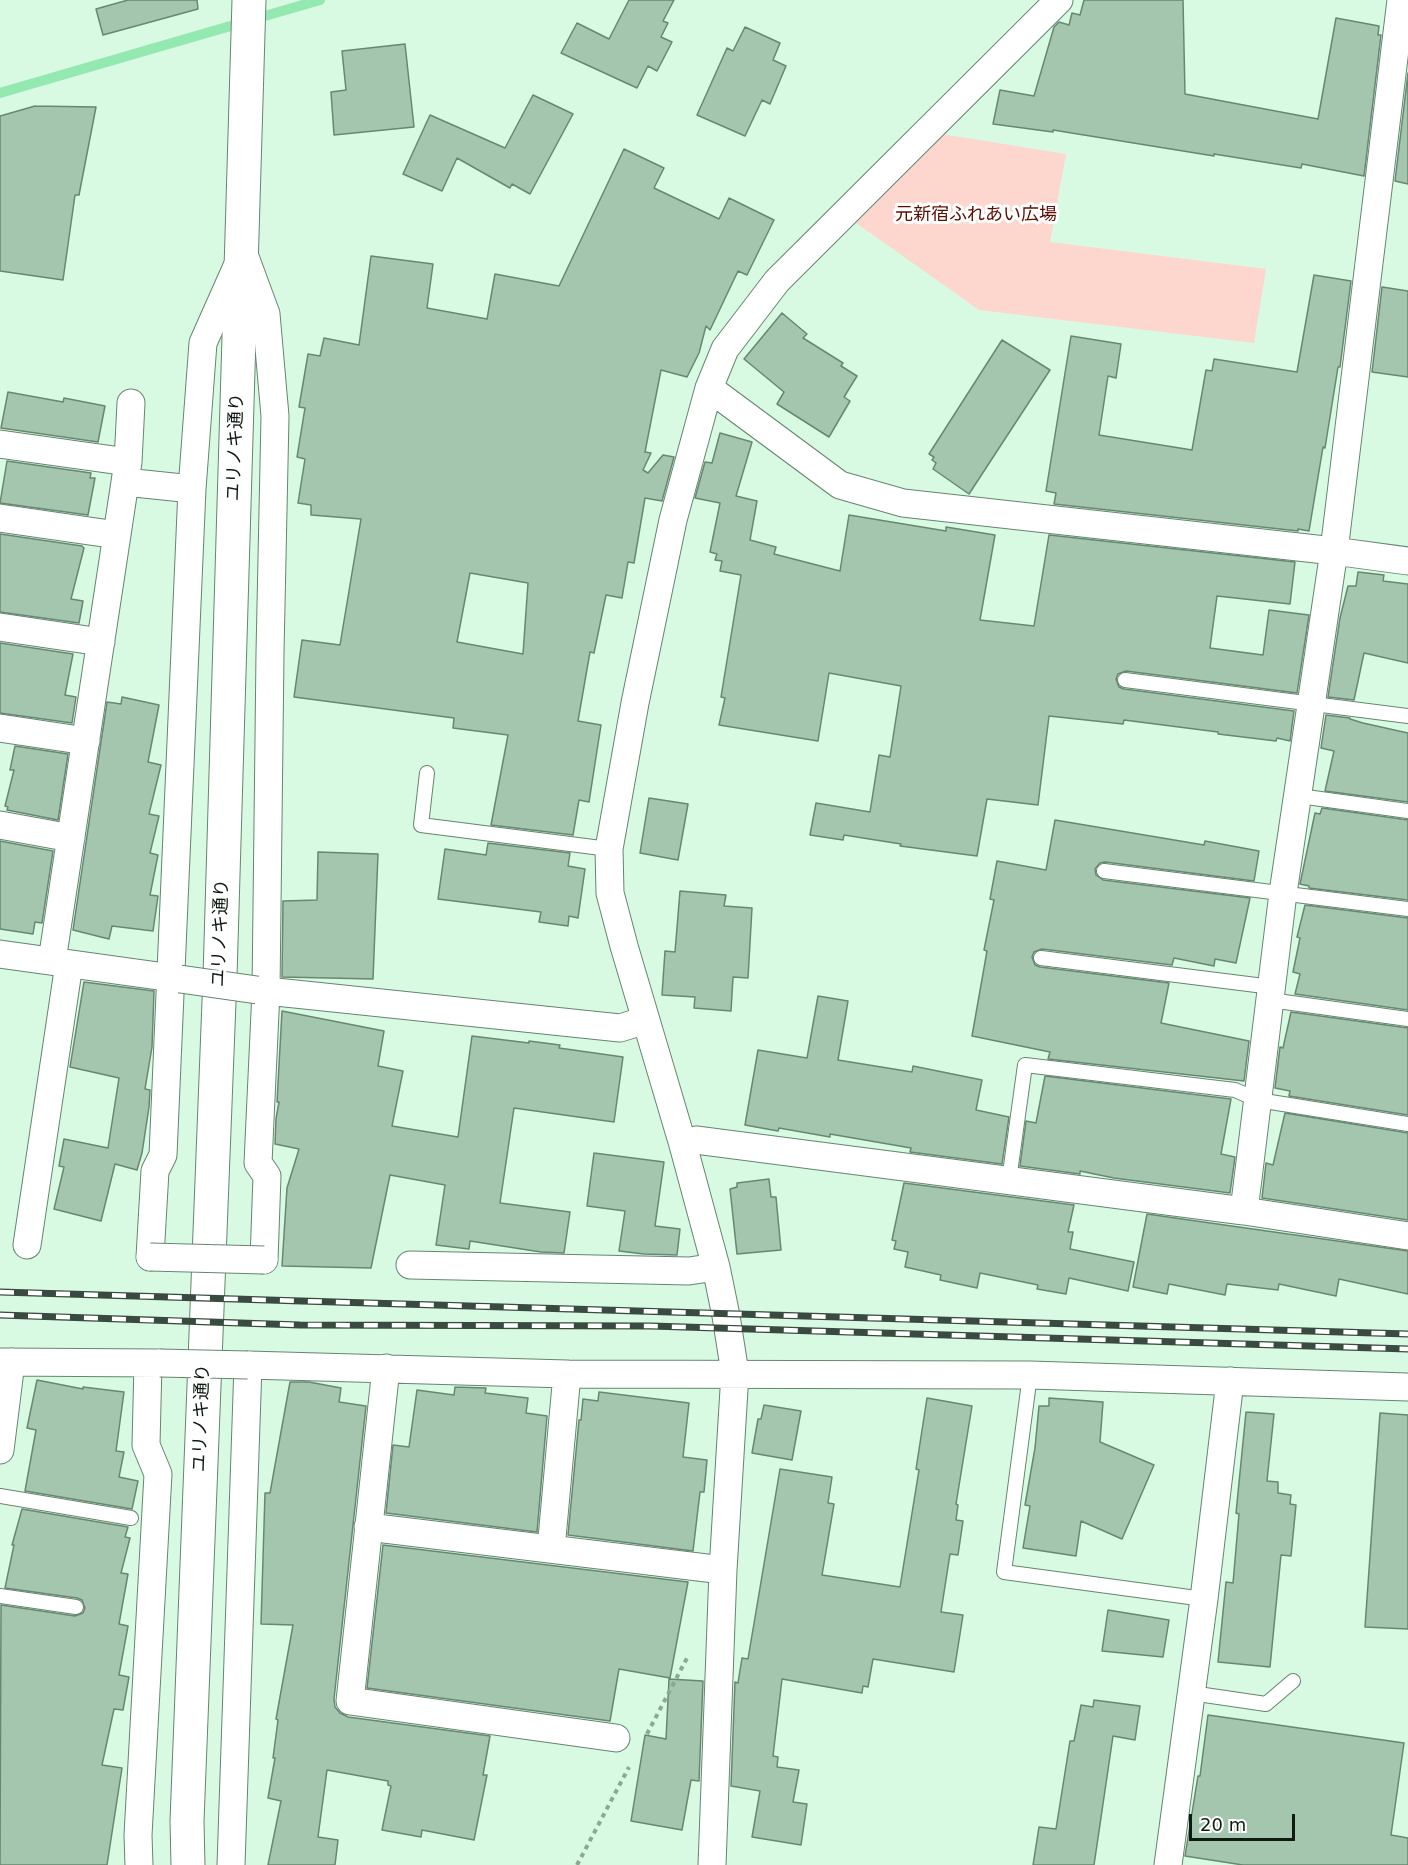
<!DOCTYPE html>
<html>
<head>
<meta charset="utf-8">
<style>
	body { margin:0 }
	#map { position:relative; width:1408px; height:1865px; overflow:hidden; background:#d8fae2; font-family:"DejaVu Sans",sans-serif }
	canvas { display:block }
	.scale { position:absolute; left:1189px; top:1814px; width:106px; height:27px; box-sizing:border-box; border:3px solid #0e1a12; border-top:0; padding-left:8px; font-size:18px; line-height:21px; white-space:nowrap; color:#0e1a12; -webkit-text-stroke:4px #fff; paint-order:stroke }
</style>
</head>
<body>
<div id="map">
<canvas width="1408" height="1865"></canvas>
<div class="scale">20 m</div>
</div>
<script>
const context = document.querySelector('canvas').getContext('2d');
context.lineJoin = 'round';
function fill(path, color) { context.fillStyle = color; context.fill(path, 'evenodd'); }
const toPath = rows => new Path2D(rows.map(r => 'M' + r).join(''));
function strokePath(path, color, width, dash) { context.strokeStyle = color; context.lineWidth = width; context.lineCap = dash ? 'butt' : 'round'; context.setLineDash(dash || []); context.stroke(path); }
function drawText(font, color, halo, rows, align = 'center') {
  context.font = font + ' "DejaVu Sans","Noto Sans JP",sans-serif'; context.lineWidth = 6; context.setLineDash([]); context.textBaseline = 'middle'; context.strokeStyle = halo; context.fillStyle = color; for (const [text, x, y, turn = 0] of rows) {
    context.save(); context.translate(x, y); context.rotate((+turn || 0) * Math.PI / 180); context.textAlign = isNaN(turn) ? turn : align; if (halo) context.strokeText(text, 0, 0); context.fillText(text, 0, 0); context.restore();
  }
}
const green = toPath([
	[942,134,1066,154,1050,242,1266,269,1254,343,979,310,856,223]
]);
const stream = toPath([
	[0,93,320,0]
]);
const building = toPath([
	[128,0,197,0,198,9,103,35,96,9,128,0],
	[629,0,674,0,663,21,668,23,661,37,672,42,657,71,648,66,637,88,561,53,577,23,609,39,629,0],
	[1084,0,1183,0,1185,94,1318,119,1336,18,1379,26,1378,35,1381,35,1364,176,1302,164,1301,168,1214,154,1214,156,1053,130,1053,132,993,124,1000,90,1034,96,1054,27,1059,22,1069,25,1072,13,1080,15,1084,0],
	[745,27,780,43,773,60,786,66,770,104,762,100,745,136,697,115,727,48,733,51,745,27],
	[405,44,414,127,334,135,331,92,346,90,342,51,405,44],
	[1408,73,1408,184,1395,181,1408,73],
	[533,95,573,114,530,194,512,184,510,188,457,158,442,191,403,174,430,115,505,148,533,95],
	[35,106,96,107,79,195,75,195,63,280,0,271,0,116,35,106],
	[624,149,664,168,654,188,719,219,729,198,774,220,747,275,738,271,710,330,706,326,699,353,687,377,661,370,645,452,651,453,643,470,648,473,663,455,674,457,662,501,645,498,634,563,628,562,622,598,606,595,594,653,590,652,578,721,601,725,589,802,579,800,573,835,491,825,508,735,453,728,454,718,294,697,302,640,340,645,361,519,311,515,311,505,298,503,305,459,297,457,305,408,299,407,308,354,320,356,324,338,359,345,371,256,433,264,427,308,487,319,495,274,559,286,624,149],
	[470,573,528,583,523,654,457,642,470,573],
	[1314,275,1351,281,1340,367,1338,367,1325,448,1323,447,1309,531,1298,529,1298,531,1054,504,1056,493,1046,491,1071,336,1121,344,1116,378,1108,376,1099,435,1192,450,1206,370,1212,371,1214,359,1297,372,1314,275],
	[1382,287,1408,291,1408,377,1372,372,1382,287],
	[782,313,807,334,803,338,843,363,841,366,857,376,844,397,850,401,829,437,777,404,784,392,744,359,782,313],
	[1002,340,1050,370,969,494,933,469,936,463,932,460,934,457,929,454,1002,340],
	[8,392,63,402,64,398,105,406,98,442,1,428,8,392],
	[720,433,752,442,736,496,757,501,750,540,776,547,774,554,840,571,849,515,946,531,946,527,995,535,980,620,1034,626,1049,535,1295,562,1290,604,1217,596,1210,648,1263,655,1269,610,1309,615,1297,693,1126,671,1118,674,1116,679,1119,687,1124,689,1294,711,1290,741,1277,738,1276,741,1218,734,1218,732,1124,720,1123,724,1049,716,1038,805,987,799,977,856,900,846,901,844,844,835,843,840,810,835,816,803,870,812,879,755,890,757,901,686,829,673,818,741,719,725,725,698,721,697,741,575,720,571,722,561,715,560,717,554,710,552,720,503,695,498,705,462,712,463,720,433],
	[7,461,91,473,90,478,95,478,88,515,0,503,7,461],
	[0,534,82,546,84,548,71,599,83,601,79,623,0,612,0,534],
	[1358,572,1384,575,1383,581,1408,584,1408,663,1364,653,1354,700,1328,697,1340,618,1348,586,1356,586,1358,572],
	[0,643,73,654,65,695,76,697,72,723,0,713,0,643],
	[122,697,159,705,148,762,161,765,149,814,159,816,150,853,158,855,150,895,158,896,153,931,112,926,109,939,73,930,107,702,121,704,122,697],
	[1326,715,1350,718,1350,719,1363,723,1408,733,1408,802,1325,791,1334,751,1321,748,1326,715],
	[15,746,68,754,58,820,7,810,8,807,5,806,14,770,10,770,15,746],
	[649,798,688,804,678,860,640,853,649,798],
	[1322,808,1408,820,1408,900,1309,888,1309,886,1300,884,1315,813,1320,814,1322,808],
	[1055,820,1204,845,1205,841,1259,851,1254,881,1105,862,1100,863,1095,869,1096,875,1103,880,1250,898,1236,963,1215,959,1214,966,1174,958,1172,965,1042,949,1034,952,1032,957,1035,965,1040,967,1169,983,1161,1023,1249,1041,1244,1081,1048,1059,1050,1052,972,1036,987,951,984,950,994,900,990,899,997,861,1046,870,1055,820],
	[0,841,53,851,42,923,35,922,33,934,0,929,0,841],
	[488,843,570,853,568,866,585,869,578,918,569,916,568,926,539,922,541,912,438,899,445,849,486,855,488,843],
	[318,852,378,854,373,979,282,977,283,901,317,900,318,852],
	[680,891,726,895,724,906,752,908,748,978,733,977,731,1011,694,1008,695,997,662,995,665,951,675,952,680,891],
	[1305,905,1408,918,1408,1010,1295,994,1300,974,1293,972,1300,938,1297,937,1305,905],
	[84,982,154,991,152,1047,145,1089,150,1090,149,1107,142,1153,137,1170,115,1164,101,1221,54,1209,64,1167,59,1166,64,1139,108,1148,119,1078,70,1067,84,982],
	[818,996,848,1001,838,1060,912,1072,913,1066,982,1080,976,1110,1009,1117,1002,1164,910,1152,911,1148,830,1134,830,1137,779,1128,778,1131,745,1125,758,1050,807,1058,818,996],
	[282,1011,384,1031,378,1066,403,1071,392,1126,458,1137,472,1036,529,1043,529,1041,560,1045,559,1048,623,1057,614,1122,514,1108,500,1203,570,1212,564,1253,541,1252,470,1241,469,1249,436,1245,445,1185,390,1175,371,1268,282,1266,287,1188,299,1149,275,1144,276,1119,279,1102,277,1102,282,1011],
	[1291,1012,1408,1028,1408,1115,1289,1096,1290,1091,1275,1088,1280,1047,1283,1048,1291,1012],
	[1045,1076,1231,1099,1221,1154,1235,1157,1230,1193,1114,1178,1080,1171,1080,1174,1020,1166,1026,1121,1036,1123,1045,1076],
	[1285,1113,1408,1133,1408,1220,1262,1198,1266,1163,1273,1165,1285,1113],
	[594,1153,664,1162,655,1226,680,1229,677,1255,644,1254,619,1251,625,1211,587,1206,594,1153],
	[769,1179,771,1197,776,1197,781,1250,737,1254,730,1189,737,1187,737,1183,769,1179],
	[904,1183,1074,1205,1068,1232,1073,1232,1070,1249,1134,1262,1128,1291,1069,1278,1066,1294,1037,1289,1038,1285,980,1273,977,1288,940,1280,941,1275,905,1267,908,1252,894,1249,896,1241,892,1240,904,1183],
	[1147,1214,1408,1251,1408,1294,1339,1279,1336,1296,1279,1284,1278,1290,1227,1284,1225,1295,1169,1284,1167,1294,1133,1287,1147,1214],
	[37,1380,83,1389,83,1387,124,1392,116,1451,124,1452,119,1477,138,1481,132,1509,25,1491,36,1430,27,1428,37,1380],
	[290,1382,309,1382,341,1388,339,1402,366,1406,334,1699,335,1707,340,1713,348,1717,490,1736,483,1775,487,1775,474,1840,422,1830,421,1837,382,1830,391,1786,388,1785,388,1781,327,1770,318,1837,338,1840,335,1865,268,1865,281,1801,268,1798,275,1758,273,1758,278,1720,276,1719,293,1625,261,1624,265,1493,270,1493,290,1382],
	[455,1387,486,1388,485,1393,528,1398,526,1413,547,1416,537,1532,386,1513,393,1445,409,1447,417,1390,454,1395,455,1387],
	[599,1392,689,1403,683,1457,707,1460,704,1492,700,1492,693,1551,568,1535,579,1420,581,1420,583,1399,598,1401,599,1392],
	[927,1398,972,1406,956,1504,958,1505,956,1520,963,1521,958,1555,950,1554,941,1612,963,1615,954,1672,873,1659,868,1687,863,1686,862,1693,782,1679,773,1756,778,1757,777,1767,799,1770,793,1802,807,1804,801,1845,752,1837,760,1791,731,1786,735,1682,738,1683,742,1658,748,1659,780,1469,832,1477,828,1503,834,1504,822,1575,900,1587,919,1470,916,1469,927,1398],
	[1049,1398,1103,1402,1100,1442,1154,1465,1122,1539,1081,1521,1076,1556,1023,1548,1030,1506,1025,1505,1035,1448,1039,1406,1049,1406,1049,1398],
	[764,1405,801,1411,792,1460,752,1453,758,1419,761,1419,764,1405],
	[1246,1412,1274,1414,1267,1481,1278,1482,1278,1493,1291,1495,1290,1504,1296,1505,1291,1556,1281,1555,1270,1667,1218,1662,1226,1582,1233,1583,1239,1514,1236,1513,1246,1412],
	[1380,1413,1408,1415,1408,1629,1365,1627,1380,1413],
	[22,1509,128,1527,125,1537,130,1538,121,1573,128,1574,119,1624,128,1626,119,1675,129,1677,123,1710,114,1709,102,1765,122,1768,107,1865,0,1865,1,1605,75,1616,83,1613,85,1608,82,1600,77,1598,5,1588,14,1545,12,1545,22,1509],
	[383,1545,688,1582,670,1678,619,1669,610,1721,367,1688,383,1545],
	[1108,1610,1169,1620,1163,1657,1102,1651,1108,1610],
	[669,1679,703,1681,699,1781,691,1780,682,1830,631,1821,645,1735,666,1739,669,1679],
	[1094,1700,1140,1706,1135,1740,1113,1736,1094,1865,1033,1865,1039,1827,1056,1829,1070,1741,1074,1741,1081,1705,1093,1707,1094,1700],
	[1208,1715,1404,1743,1391,1835,1408,1838,1408,1865,1243,1865,1185,1856,1198,1776,1200,1776,1208,1715]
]);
const path = toPath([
	[647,1734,687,1658],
	[577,1865,629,1767]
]);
const service = toPath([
	[1125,680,1408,716],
	[427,773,421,825,609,849],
	[1299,796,1408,811],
	[1104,871,1408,909],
	[1041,958,1272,987],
	[1270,1000,1408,1019],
	[1009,1180,1025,1065,1235,1090,1258,1100,1408,1124],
	[1030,1375,1004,1572,1204,1599],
	[0,1496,131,1518],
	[0,1596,76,1607],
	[1191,1693,1266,1704,1293,1681]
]);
const minor = toPath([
	[245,257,266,314,275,416,270,653,266,991,258,1163,267,1176,264,1260],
	[709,388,840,485,903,503,1334,551,1408,561],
	[0,444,128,462,125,482],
	[128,462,131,403],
	[0,518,117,535],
	[0,627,101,642],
	[0,728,86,741],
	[0,825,71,838],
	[0,954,180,979],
	[52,961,125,482,192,489],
	[257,990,620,1028,646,1020],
	[683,1145,696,1140,1244,1211,1408,1236],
	[1244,1211,1283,893,1334,551,1401,0],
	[27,1245,69,964],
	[150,1257,155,1171,163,1155,192,489,203,343,239,262],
	[410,1265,689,1271,716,1267],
	[0,1362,160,1363],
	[386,1368,350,1701,616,1738],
	[0,1450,11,1362],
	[368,1527,723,1570],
	[551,1549,567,1374],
	[139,1865,138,1835,158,1474,146,1445,148,1363],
	[231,1865,248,1365,567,1374,1030,1375,1408,1387],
	[712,1865,723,1570,735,1373,726,1316,716,1267,683,1145,624,946,610,893,609,849,635,703,673,520,709,388,725,349,777,281,1059,0],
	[1168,1865,1204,1599,1230,1381]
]);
const tertiary = toPath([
	[188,1865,187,1821,220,976,249,0]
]);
const rail = toPath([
	[0,1292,1408,1334],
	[0,1315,300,1325,651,1326,1408,1349]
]);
const minorBridge = toPath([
	[180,979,257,990],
	[150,1257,264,1260],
	[160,1363,248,1365]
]);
const parkNames = [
	["元新宿ふれあい広場",976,215]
];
const streetNames = [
	["ユリノキ通り",236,447,-88],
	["ユリノキ通り",221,933,-88],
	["ユリノキ通り",202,1418,-88]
];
fill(green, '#fdd7ce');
strokePath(stream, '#93e9b0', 10);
fill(building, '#a5c6ae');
strokePath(building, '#688771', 1.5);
strokePath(service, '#66856f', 16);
strokePath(minor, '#66856f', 29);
strokePath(tertiary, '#66856f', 35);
strokePath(path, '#8da795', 4, [4.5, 4.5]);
strokePath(service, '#fff', 14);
strokePath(minor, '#fff', 27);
strokePath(tertiary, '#fff', 33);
strokePath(rail, '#394a3e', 7);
strokePath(rail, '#fff', 4.5, [14]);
strokePath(minorBridge, '#66856f', 29, []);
strokePath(minorBridge, '#fff', 27);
drawText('18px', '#5d0c00', '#fff', parkNames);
drawText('18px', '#0e1a12', '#fff', streetNames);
</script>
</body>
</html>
